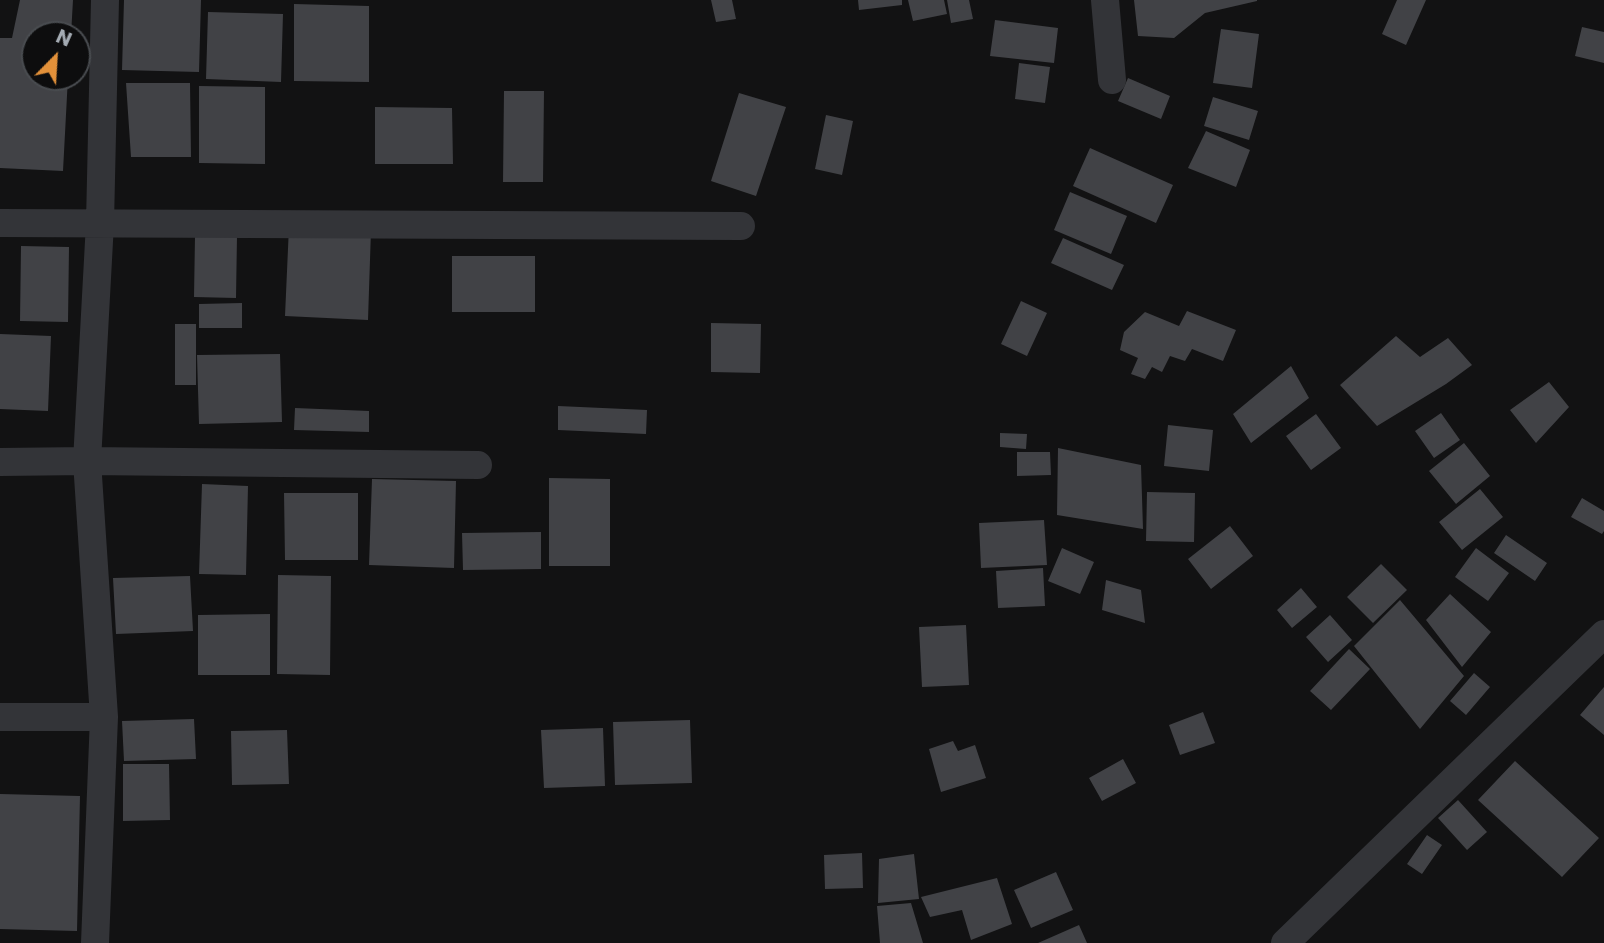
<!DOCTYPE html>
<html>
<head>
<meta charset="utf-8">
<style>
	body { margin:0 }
	#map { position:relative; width:1604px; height:943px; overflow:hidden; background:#121213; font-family:Poppins,sans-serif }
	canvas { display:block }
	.north { position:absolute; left:21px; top:21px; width:70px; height:70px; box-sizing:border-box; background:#0d0d0e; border:2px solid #494c50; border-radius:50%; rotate:24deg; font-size:19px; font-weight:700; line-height:28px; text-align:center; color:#a4abb3 }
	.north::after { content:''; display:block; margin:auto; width:24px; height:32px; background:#e3913a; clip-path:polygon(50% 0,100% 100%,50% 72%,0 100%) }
</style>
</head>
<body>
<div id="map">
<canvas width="1604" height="943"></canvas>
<div class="north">N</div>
</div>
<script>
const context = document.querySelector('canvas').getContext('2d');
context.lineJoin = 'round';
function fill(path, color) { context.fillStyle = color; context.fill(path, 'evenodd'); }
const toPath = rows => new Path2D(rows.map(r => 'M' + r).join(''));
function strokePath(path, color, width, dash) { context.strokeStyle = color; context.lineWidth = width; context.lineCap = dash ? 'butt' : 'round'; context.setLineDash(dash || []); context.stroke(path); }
const building = toPath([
	[20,0,73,0,71,35,35,35,35,77,68,77,63,171,0,168,0,38,12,38],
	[124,0,201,0,199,72,122,70],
	[711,0,732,0,736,19,716,22],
	[858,0,902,0,902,5,859,10],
	[908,0,944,0,947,14,913,21],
	[947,0,969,0,973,19,951,23],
	[1134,0,1257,0,1257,1,1205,13,1174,38,1138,36],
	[1397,0,1426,0,1406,45,1382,34],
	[294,4,369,6,369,82,294,81],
	[208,12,283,14,281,82,206,79],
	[995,20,1058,28,1054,63,990,56],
	[1582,27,1604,32,1604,63,1575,56],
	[1221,29,1259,34,1252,88,1213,83],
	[1019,63,1050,67,1045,103,1015,99],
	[1128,78,1170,96,1161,119,1118,101],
	[126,83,190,83,191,157,131,157],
	[199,86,265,87,265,164,199,163],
	[504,91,544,91,543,182,503,182],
	[739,93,786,107,756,196,711,181],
	[1213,97,1258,111,1249,140,1204,126],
	[375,107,452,108,453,164,375,164],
	[826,115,853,121,842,175,815,169],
	[1206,131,1250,150,1236,187,1188,168],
	[1090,148,1173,185,1156,223,1073,186],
	[1070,192,1127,216,1111,254,1054,230],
	[289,226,371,230,368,320,285,316],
	[195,236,237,236,236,298,194,297],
	[1063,238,1124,265,1112,290,1051,263],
	[21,246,69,247,68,322,20,321],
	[452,256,535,256,535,312,452,312],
	[1021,301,1047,313,1027,356,1001,344],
	[242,303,242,328,199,328,199,304],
	[1187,311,1236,330,1223,361,1192,349,1185,361,1170,356,1162,372,1152,367,1145,379,1131,374,1138,358,1120,350,1124,332,1145,312,1179,326],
	[711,323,761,324,760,373,711,372],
	[175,324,196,324,196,385,175,385],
	[0,334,51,336,48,411,0,409],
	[1396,336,1420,357,1448,338,1472,365,1446,384,1377,426,1340,385],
	[280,354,282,422,199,424,197,355],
	[1291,366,1309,398,1251,443,1233,414],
	[1549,382,1569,407,1536,443,1510,410],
	[558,406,647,410,646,434,558,430],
	[295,408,369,411,369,432,294,430],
	[1441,413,1460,440,1434,458,1415,431],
	[1316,414,1341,448,1311,470,1286,436],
	[1168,425,1213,430,1209,471,1164,466],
	[1000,433,1027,434,1026,449,1000,447],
	[1464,443,1490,476,1456,504,1429,471],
	[1058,448,1141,465,1143,529,1057,515],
	[1017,452,1050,452,1051,475,1017,476],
	[549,478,610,479,610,566,549,566],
	[372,479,456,481,454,568,369,565],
	[202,484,248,486,246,575,199,574],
	[1480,489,1503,517,1462,550,1439,522],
	[1147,492,1195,493,1194,542,1146,541],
	[284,493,358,493,358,560,285,560],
	[1582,498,1604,511,1604,531,1602,534,1571,517],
	[1044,520,1047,565,981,568,979,523],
	[1230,526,1253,556,1211,589,1188,559],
	[541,532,541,569,463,570,462,533],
	[1506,535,1547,563,1535,581,1494,553],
	[1062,548,1094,562,1080,594,1048,581],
	[1476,548,1509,573,1488,601,1455,577],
	[1381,564,1407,590,1373,623,1347,597],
	[1043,568,1045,606,998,608,996,571],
	[278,575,331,576,330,675,277,674],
	[190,576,193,631,116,634,113,578],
	[1106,580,1141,590,1145,623,1102,610],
	[1301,588,1317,607,1292,628,1277,610],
	[1450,594,1491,632,1462,667,1426,620],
	[1400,600,1464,676,1420,729,1354,646],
	[270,614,270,675,198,675,198,615],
	[1330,615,1352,640,1328,662,1306,637],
	[966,625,969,685,922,687,919,627],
	[1349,649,1370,669,1331,710,1310,691],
	[1474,673,1490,687,1466,715,1450,701],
	[1604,687,1604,735,1580,715],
	[1203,712,1215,743,1180,755,1169,725],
	[194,719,196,759,124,761,122,721],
	[690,720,692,783,615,785,613,722],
	[603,728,605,786,544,788,541,730],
	[287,730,289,784,232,785,231,731],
	[953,741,958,751,975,745,986,778,941,792,929,749],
	[1123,759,1136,783,1102,801,1089,778],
	[1515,761,1599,838,1562,877,1478,800],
	[123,764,169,764,170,820,123,821],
	[0,794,80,796,77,931,0,929],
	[1458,800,1487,832,1467,850,1438,818],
	[1427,835,1442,845,1422,874,1407,864],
	[862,853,863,888,825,889,824,855],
	[914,854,919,899,878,903,879,859],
	[1056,872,1073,910,1031,928,1014,890],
	[997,878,1012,924,971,940,962,910,930,917,921,897],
	[911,903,923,943,880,943,877,906],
	[1079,925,1087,943,1038,943]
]);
const street = toPath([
	[1105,0,1112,80],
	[0,223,741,226],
	[0,462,87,461,478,465],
	[0,717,104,717],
	[95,943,104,717,87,461,100,223,105,0],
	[1285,943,1604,634]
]);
fill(building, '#414246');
strokePath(street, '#333438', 28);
</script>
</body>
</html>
